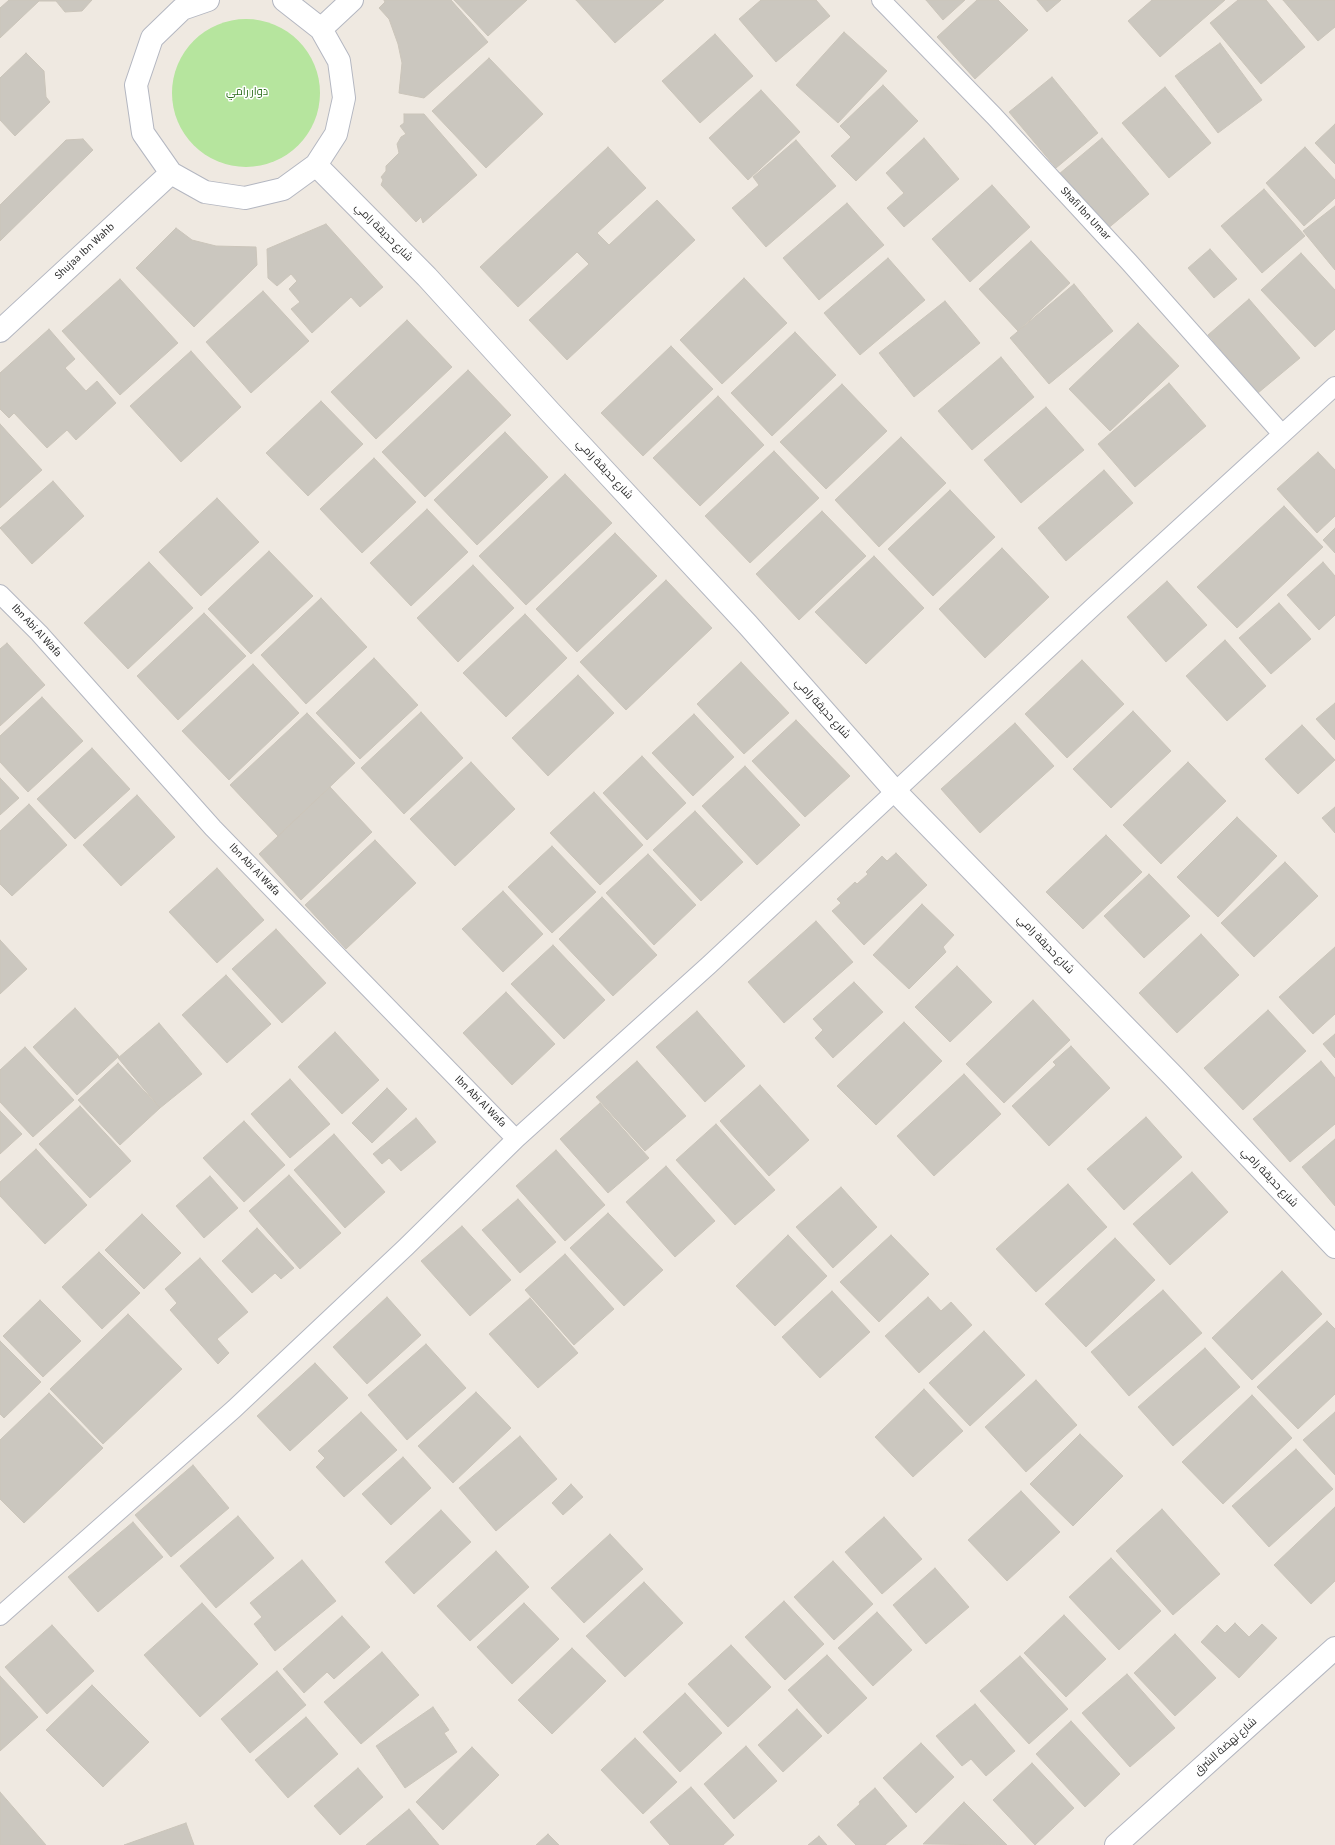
<!DOCTYPE html>
<html>
<head>
<meta charset="utf-8">
<style>
	body { margin:0 }
	canvas { display:block; background:#efe9e1 }
</style>
</head>
<body>
<canvas width="1335" height="1845"></canvas>
<script>
const context = document.querySelector('canvas').getContext('2d');
context.lineJoin = 'round';
function fill(path, color) { context.fillStyle = color; context.fill(path, 'evenodd'); }
const toPath = rows => new Path2D(rows.map(r => 'M' + r).join(''));
function strokePath(path, color, width, dash) { context.strokeStyle = color; context.lineWidth = width; context.lineCap = dash ? 'butt' : 'round'; context.setLineDash(dash || []); context.stroke(path); }
function drawText(font, color, halo, rows, align = 'center') {
  context.font = font + ' "Source Sans 3",Cairo,sans-serif'; context.lineWidth = 3; context.setLineDash([]); context.textBaseline = 'middle'; context.strokeStyle = halo; context.fillStyle = color; for (const [text, x, y, turn = 0] of rows) {
    context.save(); context.translate(x, y); context.rotate((+turn || 0) * Math.PI / 180); context.textAlign = isNaN(turn) ? turn : align; if (halo) context.strokeText(text, 0, 0); context.fillText(text, 0, 0); context.restore();
  }
}
const green = toPath([
	'172 93a74 74 0 1 1 148 0a74 74 0 1 1-148 0Z'
]);
const building = toPath([
	[9,0,92,0,82,11,65,12,56,1,39,1,0,38,0,8,9,0],
	[384,0,451,0,488,42,424,98,399,93,402,63,398,44,389,19,379,8,385,2,384,0],
	[454,0,527,0,488,36,454,0],
	[576,0,664,0,615,43,576,0],
	[761,0,816,0,830,16,776,62,739,19,761,0],
	[926,0,965,0,943,20,926,0],
	[977,0,998,0,1028,30,975,79,937,37,977,0],
	[1037,0,1061,0,1047,12,1037,0],
	[1152,0,1225,0,1160,57,1128,21,1152,0],
	[1238,0,1266,0,1305,47,1261,84,1210,23,1238,0],
	[1283,0,1335,0,1335,27,1318,41,1283,0],
	[844,32,887,71,838,123,796,85,844,32],
	[715,34,753,76,700,123,662,81,715,34],
	[1220,43,1262,100,1218,133,1175,76,1220,43],
	[26,53,44,71,46,97,50,102,15,136,0,120,0,78,26,53],
	[489,58,543,114,486,168,432,111,489,58],
	[1052,77,1098,133,1056,168,1009,112,1052,77],
	[883,85,918,121,856,181,831,156,851,137,840,126,883,85],
	[1165,87,1211,143,1169,178,1122,123,1165,87],
	[761,90,800,132,748,180,709,138,761,90],
	[404,114,424,114,477,175,423,223,421,217,416,222,381,185,383,180,381,177,386,171,386,166,399,153,397,144,401,137,406,134,400,126,404,123,404,114],
	[1335,124,1335,164,1315,143,1335,124],
	[924,138,959,179,904,227,887,208,904,193,886,173,924,138],
	[1102,138,1149,194,1106,230,1059,174,1102,138],
	[83,139,93,150,0,241,0,205,66,140,83,139],
	[796,140,836,186,766,247,732,208,759,185,753,177,796,140],
	[608,147,646,188,597,233,609,245,657,200,695,240,567,360,529,320,589,264,577,252,518,307,480,267,608,147],
	[1305,147,1335,180,1335,198,1304,226,1266,183,1305,147],
	[992,185,1030,227,970,282,932,239,992,185],
	[1264,189,1305,236,1262,273,1221,226,1264,189],
	[847,203,884,245,819,300,783,258,847,203],
	[1335,206,1335,270,1303,231,1335,206],
	[326,224,383,287,360,307,351,297,312,333,291,309,300,302,289,289,297,281,291,274,277,286,268,278,267,249,326,224],
	[176,228,192,240,216,246,256,247,257,265,194,327,136,268,176,228],
	[1031,241,1070,283,1018,331,979,289,1031,241],
	[1210,249,1237,279,1214,298,1188,268,1210,249],
	[1301,253,1335,290,1335,329,1315,347,1261,290,1301,253],
	[888,258,925,300,860,355,824,313,888,258],
	[744,278,787,323,722,384,680,340,744,278],
	[120,279,178,343,120,395,62,331,120,279],
	[1074,284,1113,331,1049,384,1010,338,1074,284],
	[263,291,309,341,251,393,206,342,263,291],
	[1249,299,1300,358,1258,393,1208,335,1249,299],
	[945,301,980,343,914,397,879,353,945,301],
	[407,320,452,367,376,439,331,392,407,320],
	[1138,323,1179,366,1110,431,1069,389,1138,323],
	[49,329,75,359,65,368,86,391,97,381,116,403,76,440,67,430,47,448,14,413,9,418,0,409,0,373,49,329],
	[795,332,836,375,772,436,731,393,795,332],
	[671,346,713,389,643,456,601,413,671,346],
	[191,351,241,407,181,462,130,406,191,351],
	[1001,357,1034,397,972,450,938,411,1001,357],
	[468,370,511,415,425,497,382,452,468,370],
	[1169,383,1206,426,1135,487,1098,444,1169,383],
	[842,384,887,431,826,489,780,442,842,384],
	[718,396,764,445,700,506,653,458,718,396],
	[321,401,363,444,308,496,266,453,321,401],
	[1046,407,1084,450,1021,503,984,460,1046,407],
	[0,424,42,470,0,508,0,424],
	[505,432,548,477,477,545,434,500,505,432],
	[901,437,946,483,879,547,835,500,901,437],
	[774,451,819,498,750,563,705,516,774,451],
	[1318,452,1335,470,1335,516,1317,533,1277,489,1318,452],
	[374,458,416,502,362,553,320,509,374,458],
	[1104,470,1133,503,1066,561,1038,528,1104,470],
	[565,474,612,523,526,605,479,556,565,474],
	[53,481,84,516,32,564,0,528,53,481],
	[950,490,995,537,933,596,888,549,950,490],
	[217,498,259,542,201,596,159,552,217,498],
	[1284,506,1323,547,1237,628,1197,587,1284,506],
	[427,509,468,552,411,606,370,563,427,509],
	[822,511,866,556,799,620,756,574,822,511],
	[1335,528,1335,553,1323,540,1335,528],
	[615,533,657,576,577,652,536,609,615,533],
	[1002,548,1049,597,985,658,939,609,1002,548],
	[269,551,313,596,251,654,208,609,269,551],
	[874,556,924,608,866,664,815,612,874,556],
	[149,562,193,608,128,669,84,623,149,562],
	[1323,562,1335,576,1335,615,1319,630,1287,595,1323,562],
	[473,565,514,608,458,662,417,618,473,565],
	[666,580,712,628,626,710,580,662,666,580],
	[1167,581,1207,625,1166,662,1127,617,1167,581],
	[321,598,367,647,306,704,261,655,321,598],
	[1279,603,1311,639,1271,674,1239,638,1279,603],
	[204,613,246,656,178,720,137,676,204,613],
	[525,614,567,658,506,717,463,673,525,614],
	[1225,640,1266,686,1227,721,1186,676,1225,640],
	[7,643,45,685,0,726,0,649,7,643],
	[374,658,418,705,360,759,316,713,374,658],
	[1082,660,1124,704,1067,758,1025,714,1082,660],
	[741,662,789,713,744,754,697,704,741,662],
	[253,664,299,713,229,780,182,731,253,664],
	[578,675,614,713,548,776,512,738,578,675],
	[42,697,83,741,28,792,0,762,0,736,42,697],
	[1335,703,1335,740,1316,719,1335,703],
	[1133,711,1171,751,1111,808,1073,769,1133,711],
	[421,712,463,758,404,814,361,768,421,712],
	[307,713,355,763,278,836,230,785,307,713],
	[694,714,734,757,693,796,652,753,694,714],
	[796,720,850,776,805,817,752,761,796,720],
	[1015,723,1054,766,980,833,941,789,1015,723],
	[1302,725,1335,760,1298,794,1265,759,1302,725],
	[92,748,130,789,75,839,37,799,92,748],
	[642,756,686,803,647,840,603,793,642,756],
	[471,762,515,809,455,866,410,819,471,762],
	[1188,762,1226,801,1161,864,1123,825,1188,762],
	[745,766,800,825,757,865,702,806,745,766],
	[0,778,19,798,0,815,0,778],
	[330,787,372,832,301,900,259,854,330,787],
	[594,792,643,845,600,885,550,833,594,792],
	[137,795,175,837,121,886,83,845,137,795],
	[29,804,67,845,12,896,0,884,0,831,29,804],
	[1335,807,1335,833,1322,818,1335,807],
	[695,811,743,862,701,901,653,850,695,811],
	[1237,817,1277,856,1218,917,1177,877,1237,817],
	[1106,835,1142,872,1083,929,1046,892,1106,835],
	[375,840,416,883,346,949,305,905,375,840],
	[552,846,596,892,552,933,508,887,552,846],
	[896,853,927,885,864,945,832,911,841,903,837,899,855,882,857,884,868,874,866,872,882,856,887,861,896,853],
	[648,854,696,905,654,945,606,893,648,854],
	[1285,862,1318,896,1254,957,1221,923,1285,862],
	[217,868,264,920,217,963,169,912,217,868],
	[1149,874,1190,916,1144,958,1104,916,1149,874],
	[503,891,543,934,503,972,462,929,503,891],
	[602,897,657,955,613,996,559,939,602,897],
	[922,904,954,935,943,947,946,952,909,989,873,955,922,904],
	[816,921,853,962,784,1023,748,982,816,921],
	[276,929,326,983,282,1023,232,969,276,929],
	[1201,934,1239,975,1177,1033,1139,993,1201,934],
	[0,940,27,969,0,994,0,940],
	[553,945,605,1000,564,1039,511,984,553,945],
	[1335,947,1335,1014,1313,1034,1279,997,1335,947],
	[957,966,992,1002,950,1042,915,1007,957,966],
	[226,975,271,1024,227,1063,182,1015,226,975],
	[854,982,883,1012,833,1058,815,1038,823,1030,813,1019,854,982],
	[506,992,555,1044,512,1085,463,1033,506,992],
	[1033,1000,1070,1040,1004,1103,966,1064,1033,1000],
	[75,1008,119,1056,77,1095,33,1047,75,1008],
	[1268,1010,1306,1051,1243,1110,1204,1068,1268,1010],
	[697,1011,745,1066,705,1102,656,1047,697,1011],
	[904,1022,942,1061,876,1125,837,1086,904,1022],
	[159,1023,202,1074,160,1108,118,1058,159,1023],
	[335,1032,379,1080,342,1114,298,1067,335,1032],
	[1335,1034,1335,1058,1323,1044,1335,1034],
	[1071,1046,1110,1088,1049,1146,1012,1106,1056,1065,1053,1062,1071,1046],
	[25,1047,74,1100,33,1137,0,1102,0,1070,25,1047],
	[637,1061,686,1116,645,1151,596,1097,637,1061],
	[1321,1061,1335,1078,1335,1124,1290,1162,1253,1119,1321,1061],
	[118,1063,160,1108,120,1145,78,1100,118,1063],
	[964,1074,1001,1114,934,1176,897,1136,964,1074],
	[290,1079,330,1124,290,1158,251,1114,290,1079],
	[760,1085,809,1140,769,1176,720,1121,760,1085],
	[387,1088,407,1109,372,1143,352,1123,387,1088],
	[600,1103,649,1158,608,1193,560,1139,600,1103],
	[80,1106,131,1161,90,1198,39,1144,80,1106],
	[0,1111,22,1134,0,1154,0,1111],
	[1146,1117,1182,1157,1124,1210,1087,1169,1146,1117],
	[416,1118,436,1142,401,1171,389,1158,382,1164,373,1154,416,1118],
	[244,1121,285,1165,244,1202,203,1158,244,1121],
	[716,1124,775,1190,735,1225,676,1160,716,1124],
	[334,1134,385,1192,345,1228,294,1170,334,1134],
	[1335,1139,1335,1206,1302,1167,1335,1139],
	[36,1149,87,1205,45,1244,0,1196,0,1182,36,1149],
	[556,1150,605,1205,565,1241,516,1186,556,1150],
	[666,1166,715,1221,675,1257,626,1202,666,1166],
	[1192,1172,1228,1212,1170,1265,1133,1224,1192,1172],
	[289,1175,341,1233,300,1269,249,1211,289,1175],
	[210,1176,238,1208,204,1238,176,1206,210,1176],
	[1068,1184,1107,1227,1036,1292,996,1249,1068,1184],
	[841,1187,877,1227,833,1268,796,1227,841,1187],
	[518,1199,556,1242,520,1273,482,1230,518,1199],
	[608,1213,663,1270,624,1306,570,1248,608,1213],
	[142,1214,181,1253,144,1289,105,1250,142,1214],
	[462,1226,511,1280,470,1316,421,1261,462,1226],
	[257,1228,294,1268,281,1279,275,1273,252,1293,222,1261,257,1228],
	[788,1235,827,1276,775,1326,736,1286,788,1235],
	[891,1235,929,1274,879,1322,840,1282,891,1235],
	[1115,1238,1155,1280,1086,1347,1045,1304,1115,1238],
	[99,1252,140,1293,102,1329,62,1287,99,1252],
	[565,1254,614,1309,574,1345,525,1290,565,1254],
	[200,1258,248,1312,217,1339,229,1353,218,1364,170,1310,177,1303,165,1289,200,1258],
	[1282,1271,1322,1314,1252,1380,1212,1338,1282,1271],
	[1163,1290,1202,1333,1129,1396,1091,1352,1163,1290],
	[832,1291,870,1332,820,1378,782,1337,832,1291],
	[387,1297,421,1335,367,1384,333,1347,387,1297],
	[928,1297,941,1311,951,1302,972,1325,919,1373,885,1336,928,1297],
	[530,1298,578,1353,538,1388,489,1334,530,1298],
	[40,1300,81,1341,43,1377,3,1336,40,1300],
	[128,1314,182,1369,103,1444,50,1389,128,1314],
	[1327,1321,1335,1329,1335,1394,1298,1429,1257,1387,1327,1321],
	[984,1331,1025,1375,970,1426,929,1383,984,1331],
	[0,1341,41,1382,4,1418,0,1414,0,1341],
	[426,1344,466,1388,407,1440,368,1395,426,1344],
	[1205,1348,1240,1387,1173,1446,1138,1407,1205,1348],
	[315,1363,348,1398,290,1451,257,1416,315,1363],
	[1036,1380,1077,1425,1026,1472,985,1427,1036,1380],
	[924,1389,963,1431,913,1477,875,1437,924,1389],
	[476,1392,511,1428,453,1483,418,1446,476,1392],
	[49,1393,103,1448,24,1523,0,1499,0,1440,49,1393],
	[1252,1395,1292,1438,1223,1504,1182,1462,1252,1395],
	[361,1412,397,1450,344,1497,316,1467,325,1458,318,1451,361,1412],
	[1335,1412,1335,1475,1303,1440,1335,1412],
	[1080,1434,1123,1476,1073,1526,1030,1484,1080,1434],
	[520,1436,557,1479,496,1531,459,1488,520,1436],
	[1296,1449,1333,1489,1269,1547,1232,1506,1296,1449],
	[403,1457,431,1488,391,1525,362,1494,403,1457],
	[193,1465,229,1508,171,1557,135,1515,193,1465],
	[571,1484,583,1497,563,1515,552,1503,571,1484],
	[1021,1491,1060,1532,1007,1581,968,1540,1021,1491],
	[1335,1507,1335,1581,1311,1604,1274,1565,1335,1507],
	[1162,1509,1220,1574,1173,1615,1116,1551,1162,1509],
	[441,1510,471,1542,414,1594,385,1562,441,1510],
	[238,1516,274,1558,216,1608,180,1566,238,1516],
	[884,1517,922,1559,882,1594,845,1552,884,1517],
	[133,1522,163,1557,98,1612,68,1577,133,1522],
	[610,1534,643,1569,584,1623,551,1588,610,1534],
	[496,1551,529,1587,470,1641,437,1606,496,1551],
	[1111,1558,1161,1611,1119,1650,1069,1597,1111,1558],
	[302,1560,336,1601,275,1651,254,1624,262,1617,250,1603,302,1560],
	[833,1561,873,1604,834,1640,794,1597,833,1561],
	[935,1568,969,1607,926,1644,893,1605,935,1568],
	[644,1582,683,1623,625,1677,586,1636,644,1582],
	[784,1601,824,1644,785,1680,745,1637,784,1601],
	[202,1603,258,1664,200,1717,144,1655,202,1603],
	[524,1603,559,1639,512,1684,477,1647,524,1603],
	[877,1612,912,1650,873,1686,838,1648,877,1612],
	[1064,1615,1106,1659,1066,1697,1024,1653,1064,1615],
	[342,1616,370,1647,334,1679,327,1672,304,1693,283,1669,342,1616],
	[1235,1623,1249,1637,1262,1624,1277,1638,1239,1678,1201,1642,1217,1625,1225,1633,1235,1623],
	[52,1625,94,1671,47,1714,5,1667,52,1625],
	[1175,1634,1216,1678,1175,1716,1134,1673,1175,1634],
	[731,1645,771,1687,728,1727,688,1684,731,1645],
	[572,1648,606,1681,552,1734,518,1700,572,1648],
	[382,1652,419,1695,361,1744,324,1702,382,1652],
	[827,1655,867,1698,828,1734,788,1690,827,1655],
	[1020,1656,1068,1709,1029,1744,980,1691,1020,1656],
	[277,1671,306,1705,250,1753,221,1719,277,1671],
	[1127,1674,1175,1728,1130,1767,1082,1713,1127,1674],
	[0,1676,38,1717,0,1751,0,1676],
	[92,1685,149,1742,103,1787,46,1730,92,1685],
	[685,1693,722,1733,680,1772,643,1732,685,1693],
	[975,1704,1015,1751,986,1776,971,1759,962,1766,936,1736,975,1704],
	[433,1707,449,1730,444,1733,457,1752,405,1788,376,1746,433,1707],
	[797,1709,822,1736,783,1772,758,1745,797,1709],
	[306,1717,338,1754,288,1798,255,1760,306,1717],
	[1071,1721,1120,1774,1085,1807,1036,1754,1071,1721],
	[635,1738,677,1782,643,1814,601,1770,635,1738],
	[921,1743,954,1777,916,1813,883,1778,921,1743],
	[746,1746,777,1781,734,1819,704,1784,746,1746],
	[472,1747,499,1775,443,1830,416,1802,472,1747],
	[1032,1763,1074,1808,1035,1845,993,1800,1032,1763],
	[358,1768,383,1797,340,1835,314,1806,358,1768],
	[691,1787,734,1835,723,1845,670,1845,650,1822,691,1787],
	[875,1788,907,1826,885,1845,856,1845,837,1825,860,1804,859,1802,875,1788],
	[0,1792,46,1845,0,1845,0,1792],
	[964,1802,1007,1845,923,1844,964,1802],
	[409,1809,439,1845,366,1845,409,1809],
	[186,1823,194,1845,124,1845,186,1823],
	[548,1834,559,1845,536,1845,548,1834],
	[819,1836,827,1845,808,1845,819,1836]
]);
const street = toPath([
	[881,0,994,116,1129,262,1282,434],
	[0,594,39,633,213,828,516,1139],
	[0,1616,234,1409,406,1247,516,1139,709,965,1093,607,1335,386]
]);
const secondary = toPath([
	[208,0,182,9,152,38,136,85,143,133,171,173,205,192,245,198,283,189,316,165,336,134,344,98,339,61,321,29,284,0],
	[321,29,352,0],
	[316,165,427,277,550,412,748,625,895,791,1174,1077,1335,1247],
	[0,331,171,173],
	[1116,1845,1335,1648]
]);
const parkNames = [
	["دوار رامي",247,93]
];
const streetNames = [
	["Shafi Ibn Umar",1085,214,47],
	["شارع حديقة رامي",383,233,45],
	["Shujaa Ibn Wahb",85,252,-43],
	["شارع حديقة رامي",604,470,47],
	["Ibn Abi Al Wafa",36,631,47],
	["شارع حديقة رامي",822,709,48],
	["Ibn Abi Al Wafa",254,870,46],
	["شارع حديقة رامي",1045,945,46],
	["Ibn Abi Al Wafa",480,1102,45],
	["شارع حديقة رامي",1269,1178,47],
	["شارع نهضة الشرق",1226,1747,-42]
];
fill(green, '#b6e59e');
fill(building, '#cbc7bf');
strokePath(building, '#cbc5ba', 1);
strokePath(street, '#b4b7c1', 20);
strokePath(secondary, '#b4b7c1', 24);
strokePath(street, '#fff', 18);
strokePath(secondary, '#fff', 22);
drawText('11px', '#2c6e1b', '#fff', parkNames);
drawText('11px', '#2e2e2e', '#fff', streetNames);
</script>
</body>
</html>
